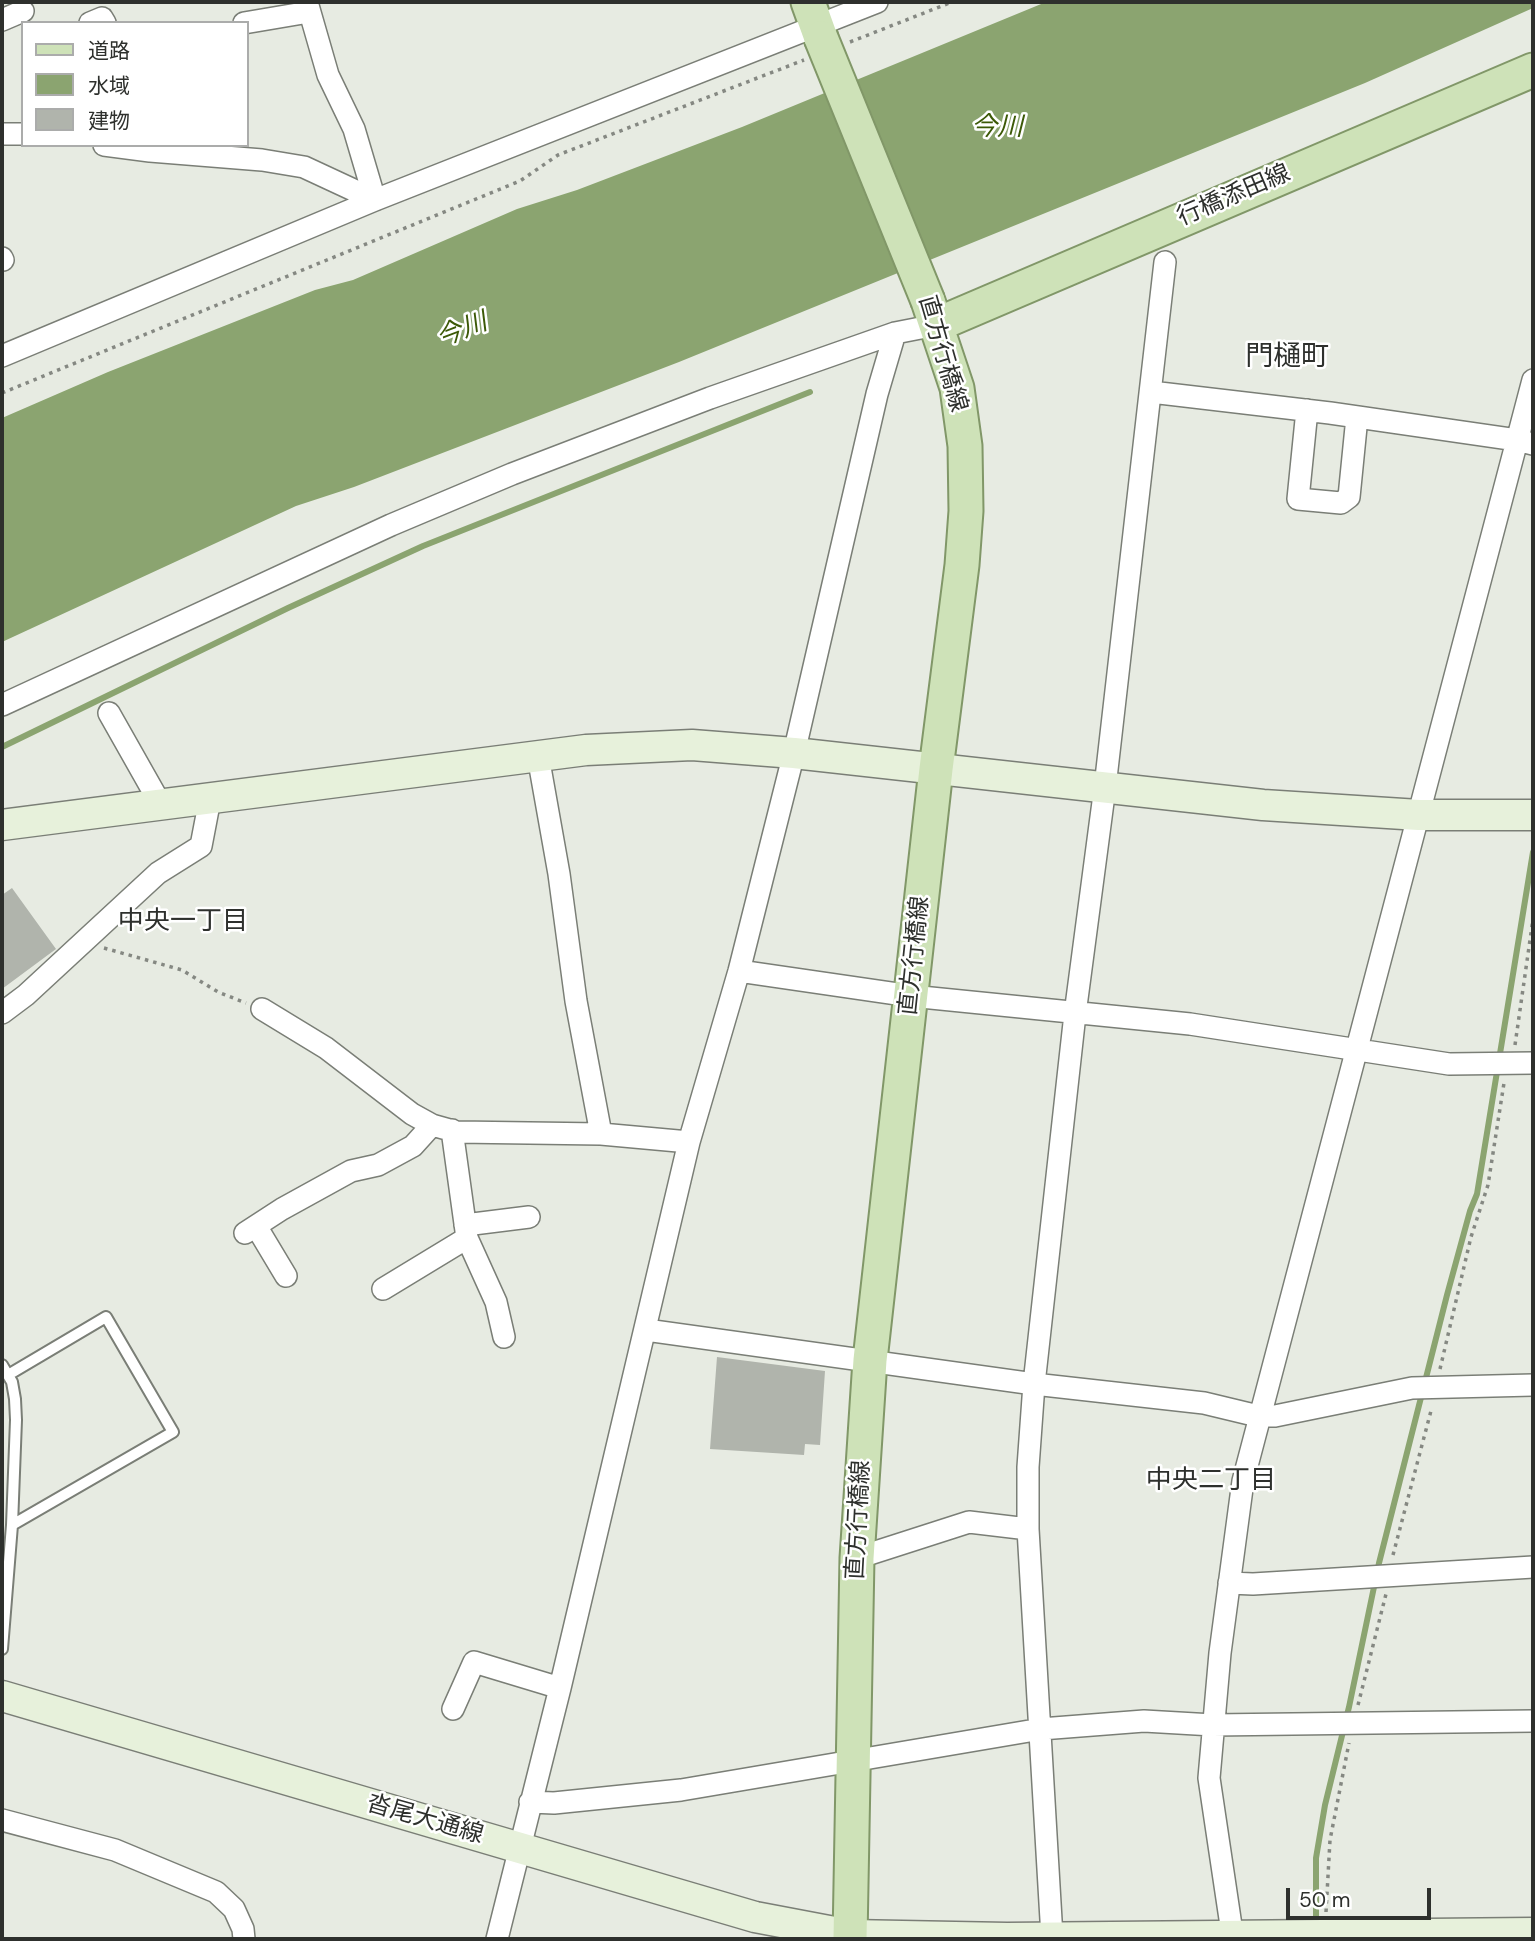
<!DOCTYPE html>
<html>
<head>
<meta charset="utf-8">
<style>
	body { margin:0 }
	#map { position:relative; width:1535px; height:1941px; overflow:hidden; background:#e7ebe2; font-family:"DM Sans","Noto Sans JP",sans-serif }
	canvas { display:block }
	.frame { position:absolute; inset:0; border:4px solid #2e302d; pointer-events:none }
	.legend { position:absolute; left:21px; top:21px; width:228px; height:126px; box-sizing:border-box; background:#fff; border:2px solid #abacab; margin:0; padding:9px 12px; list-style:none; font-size:21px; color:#2e302d }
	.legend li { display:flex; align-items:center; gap:14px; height:35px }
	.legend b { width:35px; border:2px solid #abacab }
	.scale { position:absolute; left:1286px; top:1888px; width:145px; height:32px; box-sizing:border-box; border:4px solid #2e302d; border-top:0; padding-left:9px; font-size:21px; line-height:24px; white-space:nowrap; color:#2e302d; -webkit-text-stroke:5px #fff; paint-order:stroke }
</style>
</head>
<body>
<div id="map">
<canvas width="1535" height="1941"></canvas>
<div class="frame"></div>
<ul class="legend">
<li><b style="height:9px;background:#cee2b8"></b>道路</li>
<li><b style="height:19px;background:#8ba470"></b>水域</li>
<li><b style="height:19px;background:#b0b4ac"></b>建物</li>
</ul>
<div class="scale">50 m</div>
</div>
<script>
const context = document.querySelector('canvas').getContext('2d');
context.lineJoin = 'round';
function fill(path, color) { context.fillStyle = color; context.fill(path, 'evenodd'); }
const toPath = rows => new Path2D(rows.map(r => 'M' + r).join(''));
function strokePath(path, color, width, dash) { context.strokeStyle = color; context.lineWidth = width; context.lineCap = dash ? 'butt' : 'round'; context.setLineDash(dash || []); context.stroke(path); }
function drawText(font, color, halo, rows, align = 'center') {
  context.font = font + ' "DM Sans","Noto Sans JP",sans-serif'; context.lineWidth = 5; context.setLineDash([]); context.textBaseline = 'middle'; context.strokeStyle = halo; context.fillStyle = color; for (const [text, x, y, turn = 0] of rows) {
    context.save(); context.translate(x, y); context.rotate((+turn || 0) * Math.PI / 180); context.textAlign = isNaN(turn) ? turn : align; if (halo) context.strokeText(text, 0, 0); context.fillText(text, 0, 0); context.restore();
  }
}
const water = toPath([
	[1046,2,1533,2,1533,8,1365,83,679,362,354,487,296,506,2,642,2,418,108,372,315,290,353,280,517,209,577,190,742,127]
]);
const stream = toPath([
	[2,747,288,608,423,546,810,392],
	[1316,1927,1316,1858,1325,1805,1349,1707,1379,1563,1447,1295,1470,1211,1477,1194,1533,852]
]);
const building = toPath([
	[12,888,56,949,2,989,2,895],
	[717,1357,825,1371,820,1445,805,1444,804,1455,710,1449]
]);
const path = toPath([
	[850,42,952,2],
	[2,393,520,181,558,155,804,60],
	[104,948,182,970,218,992,246,1003],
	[1515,1045,1533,919],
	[1440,1369,1471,1237,1488,1185,1504,1083],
	[1393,1555,1432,1407],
	[1358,1705,1386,1594],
	[1326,1912,1330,1840,1349,1743]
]);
const lane = toPath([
	[2,1365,12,1382,15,1399,16,1420,12,1525,2,1649],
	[8,1375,106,1317,173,1432,12,1525]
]);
const street = toPath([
	[307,2,328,75,354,129,375,200],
	[2,20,23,11],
	[90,23,102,18,105,23],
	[244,23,309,12],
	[2,134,23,134],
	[104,145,150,151,262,160,304,167,375,200],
	[2,258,3,260],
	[2,356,375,200,877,2],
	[1151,392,1330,413,1517,440,1533,444],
	[1307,410,1298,499,1341,503,1349,497,1357,417],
	[2,705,391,525,512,474,710,398,895,333,936,325],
	[109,713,161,805],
	[538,756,559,874,576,1001,601,1134],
	[739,971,911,996,1190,1024,1449,1064,1533,1063],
	[262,1009,326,1048,412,1114,432,1125,457,1132,601,1134,689,1142],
	[2,1013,26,995,158,873,201,846,210,799],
	[465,1225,529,1217],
	[256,1226,286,1276],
	[245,1233,282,1209,351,1171,378,1165,413,1146,432,1125],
	[467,1238,496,1302,504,1337],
	[383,1289,467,1238,452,1130],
	[646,1330,1034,1384,1204,1403,1258,1416,1275,1416,1412,1388,1533,1385],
	[857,1558,969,1522,1028,1529],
	[1229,1583,1253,1584,1533,1567],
	[453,1709,474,1662,560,1688],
	[530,1802,554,1803,681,1790,1041,1729,1144,1721,1213,1725,1533,1721],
	[2,1820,115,1850,216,1892,234,1909,243,1929,244,1939],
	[1052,1937,1028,1529,1028,1467,1034,1384,1075,1014,1105,787,1165,262],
	[497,1939,560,1688,689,1142,739,971,794,753,877,394,895,333],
	[1233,1939,1209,1778,1220,1653,1243,1481,1533,380]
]);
const secondary = toPath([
	[2,825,586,750,692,745,794,753,1263,805,1419,815,1533,815],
	[2,1696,755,1917,850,1935,1007,1938,1533,1933]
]);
const primary = toPath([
	[808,2,821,38],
	[936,325,1533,70],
	[850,1939,857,1558,870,1360,936,769,962,565,966,511,965,446,957,388,928,301]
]);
const primaryBridge = toPath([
	[821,38,928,301]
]);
const streetNames = [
	["行橋添田線",1234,196,-23],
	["直方行橋線",942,354,74],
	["直方行橋線",915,956,-84],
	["直方行橋線",859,1520,-87],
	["沓尾大通線",425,1820,16]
];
const waterNames = [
	["今川",997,128],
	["今川",462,331,-21]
];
const neighbourhoodNames = [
	["中央一丁目",183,922],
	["中央二丁目",1211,1481]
];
const quarterNames = [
	["門樋町",1287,358]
];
fill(water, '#8ba470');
strokePath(stream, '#8ba470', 6);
fill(building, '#b0b4ac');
strokePath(lane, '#7a7e76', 14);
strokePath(street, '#7a7e76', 24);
strokePath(secondary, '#7a7e76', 33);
strokePath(primary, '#819768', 37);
strokePath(path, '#858882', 3.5, [3.5, 5]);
strokePath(lane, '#fff', 10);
strokePath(street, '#fff', 21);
strokePath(secondary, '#e7f1db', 30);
strokePath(primary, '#cee2b8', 33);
strokePath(primaryBridge, '#819768', 37, []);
strokePath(primaryBridge, '#cee2b8', 33);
drawText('24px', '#2e302d', '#fff', streetNames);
drawText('italic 26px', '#3c5907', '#fff', waterNames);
drawText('26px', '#2e302d', '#fff', neighbourhoodNames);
drawText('28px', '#2e302d', '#fff', quarterNames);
</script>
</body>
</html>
